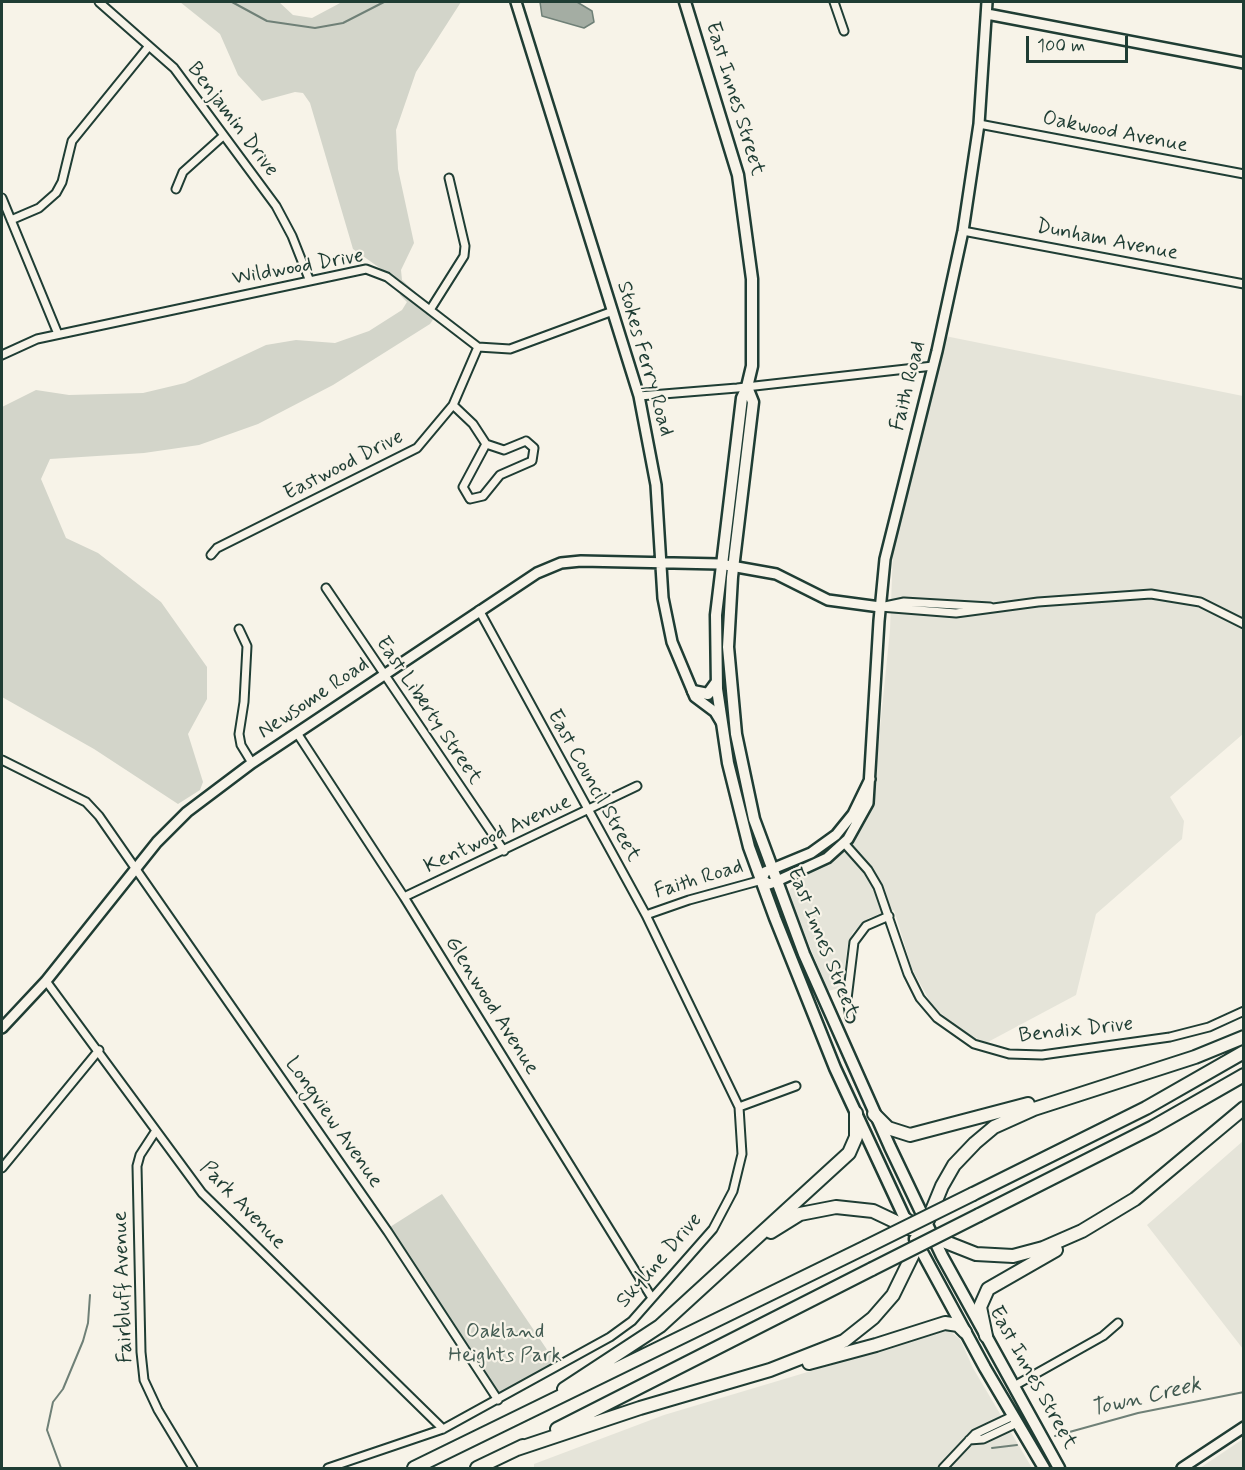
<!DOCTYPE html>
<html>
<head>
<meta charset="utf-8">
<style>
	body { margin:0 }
	#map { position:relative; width:1245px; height:1470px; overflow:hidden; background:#f7f3e8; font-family:Mynerve,sans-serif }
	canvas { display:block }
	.frame { position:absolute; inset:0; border:3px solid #1f3d34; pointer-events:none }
	.scale { position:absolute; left:1026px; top:36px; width:102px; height:27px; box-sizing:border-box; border:3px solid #1f3d34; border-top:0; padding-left:8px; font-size:18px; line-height:21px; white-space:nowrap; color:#1f3d34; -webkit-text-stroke:4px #f7f3e8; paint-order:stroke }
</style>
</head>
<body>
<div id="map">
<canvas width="1245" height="1470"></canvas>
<div class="frame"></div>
<div class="scale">100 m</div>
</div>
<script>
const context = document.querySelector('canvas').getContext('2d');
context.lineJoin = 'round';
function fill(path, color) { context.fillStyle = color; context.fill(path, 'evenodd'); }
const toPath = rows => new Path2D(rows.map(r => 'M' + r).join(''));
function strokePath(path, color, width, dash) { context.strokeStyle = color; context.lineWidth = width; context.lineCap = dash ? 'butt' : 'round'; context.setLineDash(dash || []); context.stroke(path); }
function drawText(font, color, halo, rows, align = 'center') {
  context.font = font + ' Mynerve,sans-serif'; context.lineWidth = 4.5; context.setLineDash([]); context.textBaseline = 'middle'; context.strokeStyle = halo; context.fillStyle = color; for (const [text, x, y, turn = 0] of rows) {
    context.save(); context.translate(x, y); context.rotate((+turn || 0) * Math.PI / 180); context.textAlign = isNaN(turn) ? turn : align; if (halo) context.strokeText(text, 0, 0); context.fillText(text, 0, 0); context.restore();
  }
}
const built = toPath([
	[945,336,1243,396,1243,734,1170,797,1184,821,1182,839,1096,914,1076,995,986,1043,957,1028,932,1005,912,969,894,910,869,918,853,932,847,948,843,987,828,991,788,893,796,880,821,865,869,810,873,797,890,630,893,550],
	[1243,1141,1243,1349,1147,1225],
	[948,1330,960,1339,973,1368,1032,1468,534,1468,534,1464,664,1415],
	[1243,1439,1243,1468,1200,1468]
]);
const green = toPath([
	[180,2,279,2,293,15,312,18,342,2,461,2,416,72,396,130,398,169,414,243,401,270,402,280,425,301,420,308,434,318,430,324,333,385,258,424,199,445,144,453,50,459,41,479,66,538,98,553,161,602,207,667,207,699,188,734,203,782,200,790,178,804,94,749,2,697,2,407,36,390,69,395,143,393,185,383,266,345,296,340,335,343,369,331,402,310,407,302,400,295,398,281,353,249,310,103,303,93,295,92,262,101,238,75,220,34],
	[442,1194,556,1363,499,1395,390,1227]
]);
const water = toPath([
	[540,2,577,2,592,11,594,22,584,28,542,16,540,2]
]);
const stream = toPath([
	[232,2,267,21,315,28,343,23,384,2],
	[1055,1436,1138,1413,1244,1392],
	[992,1448,1017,1445],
	[61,1468,47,1430,53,1402,63,1389,83,1341,88,1323,90,1295]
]);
const street = toPath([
	[99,2,174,68,276,206,292,236,309,279],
	[834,2,844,31],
	[979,124,1244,174],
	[176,189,183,172,222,137],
	[2,198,58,334],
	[11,220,39,208,56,193,62,182,72,141,149,46],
	[963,231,1244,284],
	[430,310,464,256,465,246,449,178],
	[2,355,37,339,366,269,387,277,478,347,510,349,613,311],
	[639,396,737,388,933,366],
	[453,405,473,424,486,444],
	[526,441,534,448,532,461,500,475,483,496,470,499,463,487,486,444,504,450,526,441],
	[211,555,217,548,417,448,453,405,478,347],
	[326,588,504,851],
	[885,606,904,602,990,607],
	[880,607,956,613,1038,602,1151,594,1200,602,1244,624],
	[239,629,247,646,244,702,239,734,241,745,252,763],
	[297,733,404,897,652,1298],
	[2,760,86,802,99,816,388,1232,498,1400],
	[844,843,868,870,878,887,908,974,920,998,937,1018,974,1044,1009,1054,1042,1055,1170,1037,1209,1027,1244,1011],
	[404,897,637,786],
	[646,915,689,900,762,880],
	[46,981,202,1193,443,1429],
	[850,1018,847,999,854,942,866,926,889,916],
	[739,1107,796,1086],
	[155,1132,140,1155,137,1166,141,1352,144,1380,158,1410,193,1468],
	[2,1168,99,1050],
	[1014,1386,1103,1336,1118,1323],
	[969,1440,983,1439,1017,1423],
	[328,1468,443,1429,610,1337,632,1321,713,1229,733,1191,742,1154,739,1107,646,915,479,610],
	[943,1468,975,1434,1013,1416]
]);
const secondary = toPath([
	[516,2,639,396,656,485,663,598,672,642,695,697,715,712,721,722],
	[987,14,1244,63],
	[870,779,853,814,836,835,811,853,765,872,762,880,769,884,775,882,827,858,848,839,868,803,879,621,885,559,937,351,963,231,979,124,987,2],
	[2,1028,46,981,157,842,187,812,252,763,537,573,561,563,581,561,720,564,776,574,828,600,880,607],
	[1182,1468,1244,1427]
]);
const primary = toPath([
	[685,2,738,175,752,279,752,366,747,387,742,398,716,615,717,689,728,763,749,847,775,918,835,1068,908,1225],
	[747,387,753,402,732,577,728,647,736,734,754,819,804,954,890,1147,942,1256,1059,1468],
	[693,691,708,694,716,683],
	[915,1239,985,1368,1044,1468]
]);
const highway = toPath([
	[874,1114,888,1128,910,1135,1028,1104],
	[973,1194,1146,1108,1244,1052],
	[979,1215,1153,1127,1244,1075],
	[905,1219,933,1237,976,1254,1013,1256,1043,1248,1082,1231,1135,1199,1244,1108],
	[928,1220,942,1186,954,1165,975,1143,994,1127,1034,1109,1195,1057,1244,1037],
	[771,1232,800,1214,836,1207,873,1211,911,1229],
	[986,1336,980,1307,988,1289,1056,1250],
	[809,1363,876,1345,945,1323,958,1325,965,1332],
	[564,1389,660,1326,849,1153,856,1137,856,1113],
	[557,1429,872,1269],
	[517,1449,640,1408,770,1370,844,1341,873,1318,893,1295,916,1248,923,1216],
	[414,1468,866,1247],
	[477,1468,523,1446]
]);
const highwayBridge = toPath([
	[866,1247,973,1194],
	[872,1269,979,1215]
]);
const streetNames = [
	["East Innes Street",734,99,73],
	["Benjamin Drive",232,120,53],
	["Oakwood Avenue",1115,133,11],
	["Dunham Avenue",1107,241,11],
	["Wildwood Drive",298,268,-10],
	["Stokes Ferry Road",644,359,74],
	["Faith Road",909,386,-76],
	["Eastwood Drive",344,466,-27],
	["Newsome Road",314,699,-34],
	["East Liberty Street",428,711,56],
	["East Council Street",593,786,61],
	["Kentwood Avenue",498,835,-25],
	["Faith Road",699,880,-17],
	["East Innes Street",822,943,68],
	["Glenwood Avenue",491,1006,58],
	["Bendix Drive",1076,1031,-6],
	["Longview Avenue",333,1123,55],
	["Park Avenue",242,1206,46],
	["Skyline Drive",660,1261,-49],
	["Fairbluff Avenue",124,1287,-92],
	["East Innes Street",1032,1378,61]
];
const parkNames = [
	["Oakland",505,1333],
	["Heights Park",505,1357]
];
const waterNames = [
	["Town Creek",1146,1398,-13]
];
fill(built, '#e5e4d9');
fill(green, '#d3d5ca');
fill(water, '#a4ada3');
strokePath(water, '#6f8077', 1.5);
strokePath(stream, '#6f8077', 2);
strokePath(street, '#1f3d34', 11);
strokePath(secondary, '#1f3d34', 14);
strokePath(primary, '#1f3d34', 15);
strokePath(highway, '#1f3d34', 16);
strokePath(street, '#f7f3e8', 7);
strokePath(secondary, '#f7f3e8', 9);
strokePath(primary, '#f7f3e8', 10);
strokePath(highway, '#f7f3e8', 12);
strokePath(highwayBridge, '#1f3d34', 16, []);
strokePath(highwayBridge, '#f7f3e8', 12);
drawText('21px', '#1f3d34', '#f7f3e8', streetNames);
drawText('21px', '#435b52', '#f7f3e8', parkNames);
drawText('italic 22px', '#405950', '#f7f3e8', waterNames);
</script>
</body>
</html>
